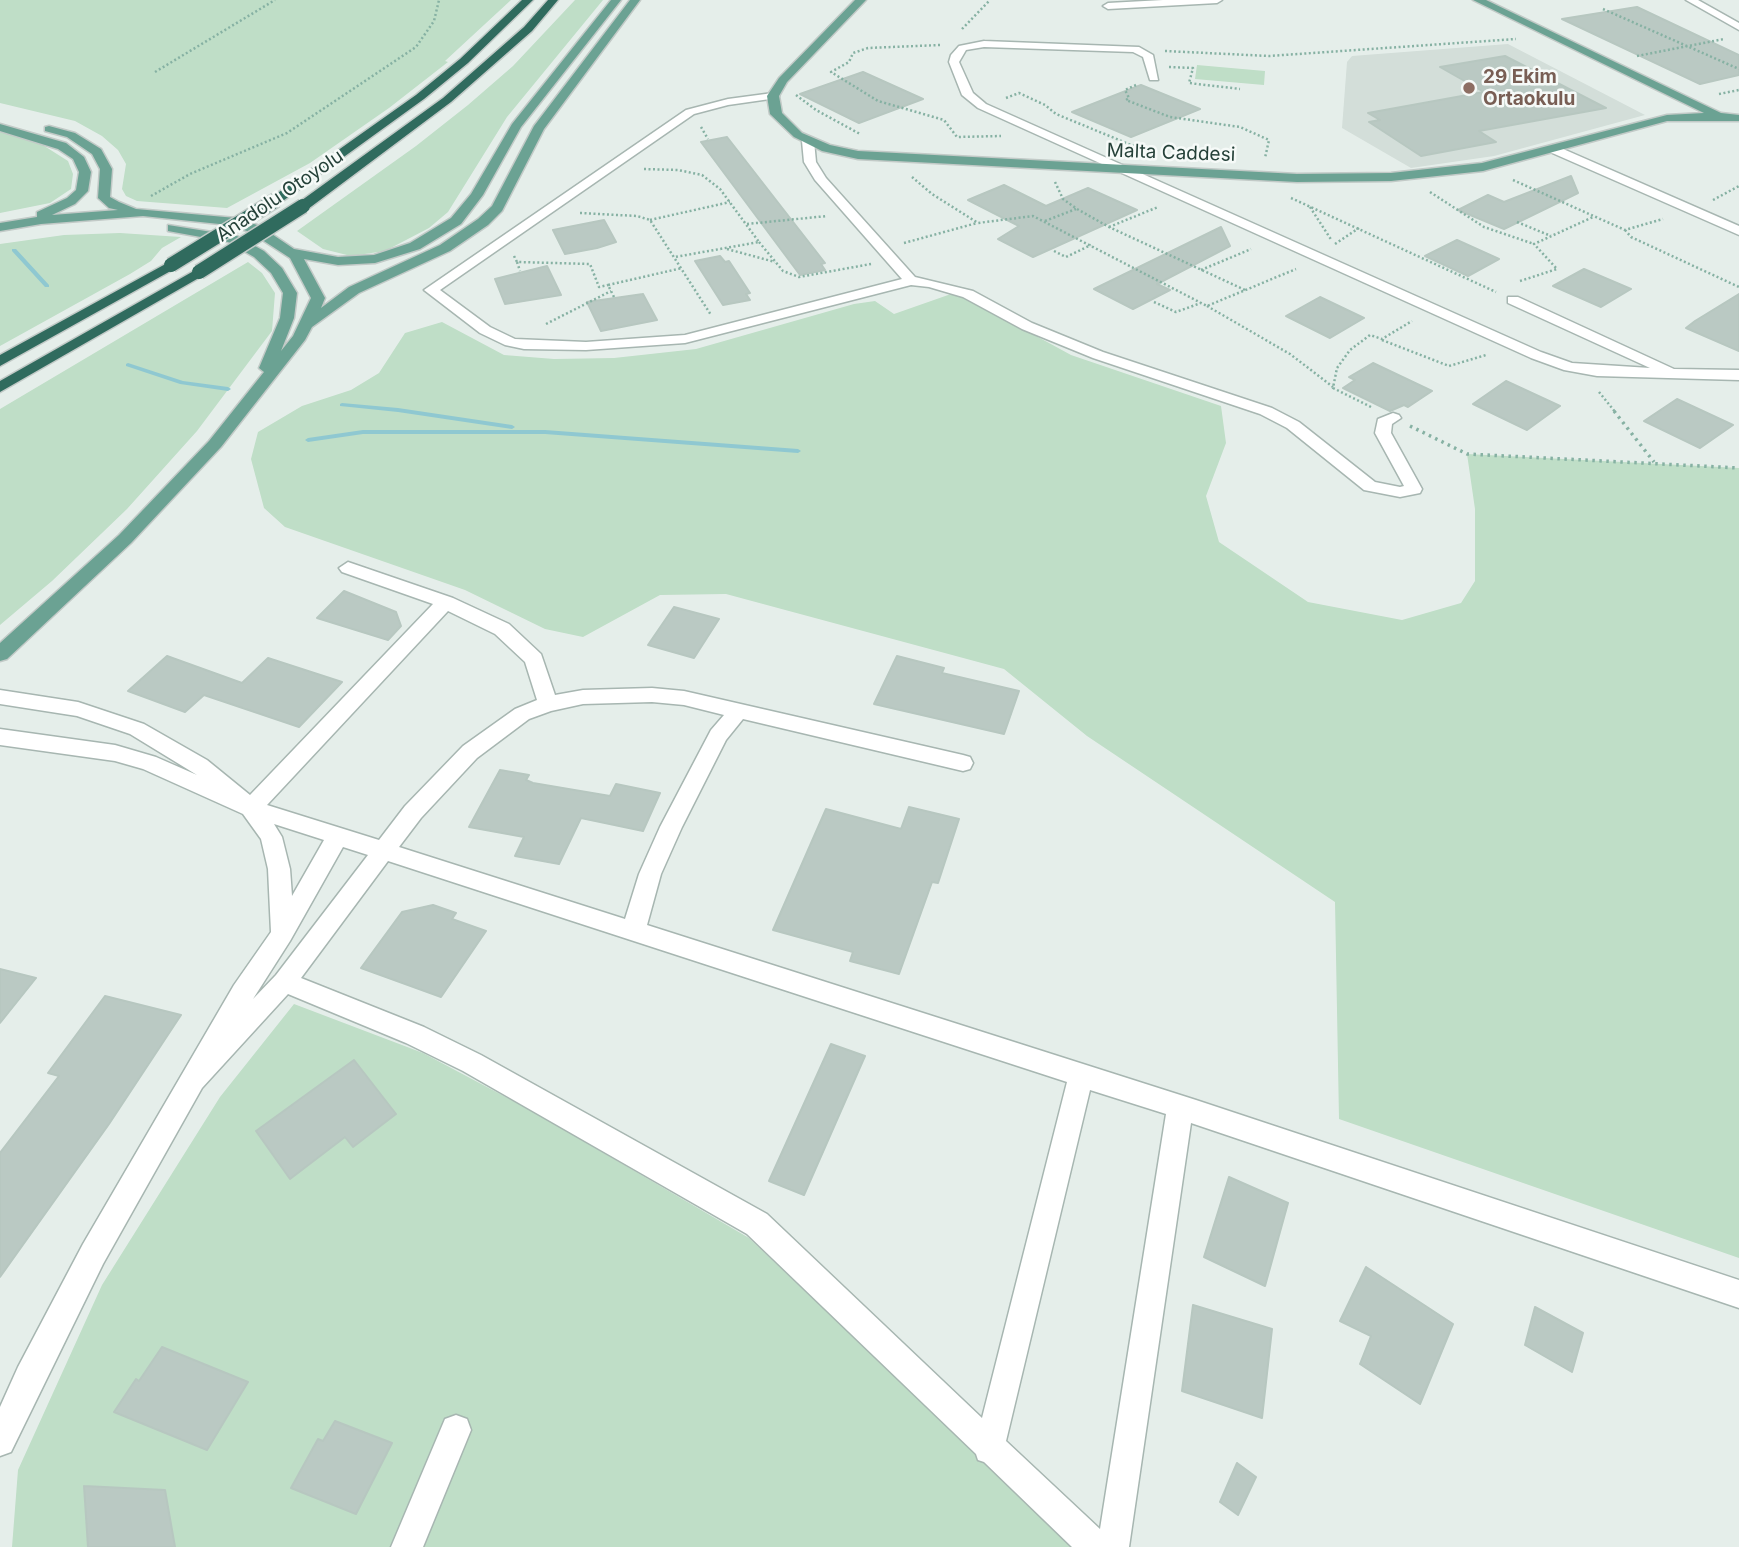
<!DOCTYPE html>
<html>
<head>
<meta charset="utf-8">
<style>
	body { margin:0 }
	canvas { display:block; background:#e5eeea }
</style>
</head>
<body>
<canvas width="1739" height="1547"></canvas>
<script>
const context = document.querySelector('canvas').getContext('2d');
context.lineJoin = 'round';
function fill(path, color) { context.fillStyle = color; context.fill(path, 'evenodd'); }
const toPath = rows => new Path2D(rows.map(r => 'M' + r).join(''));
function strokePath(path, color, width, dash) { context.strokeStyle = color; context.lineWidth = width; context.lineCap = dash ? 'butt' : 'round'; context.setLineDash(dash || []); context.stroke(path); }
function drawText(font, color, halo, rows, align = 'center') {
  context.font = font + ' Inter,sans-serif'; context.lineWidth = 5; context.setLineDash([]); context.textBaseline = 'middle'; context.strokeStyle = halo; context.fillStyle = color; for (const [text, x, y, turn = 0] of rows) {
    context.save(); context.translate(x, y); context.rotate((+turn || 0) * Math.PI / 180); context.textAlign = isNaN(turn) ? turn : align; if (halo) context.strokeText(text, 0, 0); context.fillText(text, 0, 0); context.restore();
  }
}
const built = toPath([
	[1508,44,1645,115,1494,156,1411,168,1342,128,1347,62,1352,56]
]);
const green = toPath([
	[0,0,511,0,445,61,448,62,389,108,310,163,227,208,137,201,126,196,122,189,126,164,118,150,102,136,75,121,0,103],
	[575,0,603,0,507,117,448,212,429,228,385,251,351,256,323,249,297,231,416,146,468,105,513,66],
	[1197,65,1265,71,1264,85,1195,79],
	[0,132,38,142,68,161,73,174,71,189,50,203,0,213],
	[120,233,181,237,162,248,151,261,130,274,0,346,0,244,64,235],
	[248,262,262,273,275,293,272,331,197,431,127,509,52,581,0,625,0,409],
	[951,294,961,295,1071,355,1221,406,1226,443,1206,496,1219,542,1308,602,1402,620,1461,603,1475,581,1475,509,1467,454,1739,468,1739,1258,1339,1119,1335,902,1087,736,1004,669,726,594,660,595,583,637,545,629,465,590,285,527,264,508,251,459,258,432,302,406,351,390,379,373,405,333,442,322,504,355,554,359,614,358,696,349,854,304,875,301,894,314],
	[294,1004,423,1053,532,1111,749,1238,1076,1547,12,1547,18,1470,102,1285,220,1097]
]);
const stream = toPath([
	[12,249,16,249,49,285,49,287,45,287,12,251,12,249],
	[128,363,183,381,228,387,231,389,228,391,180,384,126,366,126,364,128,363],
	[342,403,398,408,512,425,515,427,512,429,398,412,340,406,340,404,342,403],
	[363,430,545,430,798,449,801,451,798,453,545,434,363,434,308,442,305,440,308,438,363,430]
]);
const building = toPath([
	[1637,7,1739,55,1739,75,1700,84,1562,19,1637,7],
	[1505,56,1606,108,1479,131,1496,142,1421,156,1369,122,1380,120,1368,113,1484,92,1440,67,1505,56],
	[863,72,923,99,859,123,800,94,863,72],
	[1141,85,1200,109,1131,137,1072,112,1141,85],
	[727,137,825,263,821,264,825,270,800,275,701,142,727,137],
	[1571,176,1578,193,1504,229,1458,210,1488,195,1504,202,1571,176],
	[1004,185,1046,206,1088,188,1137,210,1033,257,998,239,1019,226,968,200,1004,185],
	[604,220,616,242,597,248,565,254,553,230,604,220],
	[1221,227,1230,246,1157,284,1170,290,1133,309,1094,289,1221,227],
	[1457,240,1499,259,1468,276,1425,256,1457,240],
	[720,256,725,262,729,261,750,293,746,294,750,300,723,305,695,261,720,256],
	[547,266,561,295,505,304,495,279,547,266],
	[1584,269,1631,289,1601,307,1553,286,1584,269],
	[643,294,657,320,601,331,587,302,643,294],
	[1739,294,1739,351,1686,328,1695,321,1739,294],
	[1320,297,1364,318,1330,338,1286,316,1320,297],
	[1373,363,1432,391,1408,407,1404,405,1390,411,1343,388,1355,380,1349,377,1373,363],
	[1506,381,1560,406,1527,430,1473,404,1506,381],
	[1677,399,1733,425,1700,448,1644,421,1677,399],
	[344,591,396,612,401,626,388,640,317,618,344,591],
	[674,607,719,619,694,658,648,645,674,607],
	[167,656,242,683,268,658,342,682,299,727,204,695,185,712,128,691,167,656],
	[897,656,944,668,942,673,1019,691,1004,734,874,704,897,656],
	[500,770,529,775,526,780,533,783,610,796,616,784,660,793,643,831,581,818,559,864,515,856,524,837,469,827,500,770],
	[909,807,959,819,938,883,932,882,899,974,850,961,853,952,773,930,826,809,901,829,909,807],
	[433,905,456,913,452,919,486,931,441,997,361,968,402,912,433,905],
	[0,969,36,978,0,1023,0,969],
	[105,996,181,1015,109,1124,0,1277,0,1153,59,1076,48,1073,105,996],
	[831,1044,865,1056,804,1195,769,1181,831,1044],
	[354,1060,396,1114,353,1147,345,1137,290,1179,256,1131,354,1060],
	[1229,1177,1288,1203,1265,1286,1204,1257,1229,1177],
	[1366,1267,1453,1324,1420,1404,1360,1364,1371,1336,1340,1321,1366,1267],
	[1193,1305,1272,1329,1262,1418,1182,1391,1193,1305],
	[1535,1307,1583,1333,1572,1372,1525,1345,1535,1307],
	[162,1347,248,1382,207,1450,114,1412,136,1379,139,1381,162,1347],
	[335,1421,392,1443,356,1514,291,1488,318,1439,323,1441,335,1421],
	[1237,1463,1256,1477,1238,1515,1220,1502,1237,1463],
	[84,1486,165,1490,175,1547,88,1547,84,1486]
]);
const pathFar1 = toPath([
	[1603,9,1739,69],
	[962,29,990,0],
	[940,45,868,48,853,53,849,62,831,72,878,101,944,120,957,137,1001,136],
	[1165,51,1269,56,1516,39],
	[1637,56,1724,39],
	[1169,67,1193,68,1189,83,1240,89],
	[155,72,275,0],
	[1136,85,1125,90,1129,98,1126,100,1170,117,1240,127,1269,140,1265,158],
	[1719,94,1739,90],
	[796,95,816,110,860,134],
	[1006,98,1019,93,1045,105,1056,114,1141,149],
	[701,127,708,139],
	[644,169,678,170,702,175,720,189,759,242,675,257],
	[912,177,932,194,978,223,1033,216,1207,306,1296,269],
	[1513,180,1625,230,1663,219],
	[1055,182,1063,199,1077,209,1109,227,1245,290],
	[1430,192,1484,227,1534,244],
	[151,196,190,174,287,133,416,47,434,21,439,0],
	[1291,198,1496,292],
	[1713,200,1739,186],
	[1310,207,1332,241],
	[580,213,637,216,650,220,711,315],
	[650,220,730,202],
	[1045,221,1076,209],
	[1517,222,1551,236],
	[747,224,827,216],
	[1109,227,1158,207],
	[1625,230,1631,237,1739,287],
	[759,242,783,271,799,277,871,264],
	[904,243,977,223],
	[1335,244,1359,228],
	[727,249,775,262],
	[1054,251,1066,257,1091,245],
	[514,256,517,262,590,264,599,287,608,285],
	[517,262,520,271],
	[1201,270,1251,249],
	[1520,281,1557,269,1534,244,1593,217],
	[614,297,608,285,682,268],
	[1154,302,1176,312,1201,303],
	[1207,306,1290,354,1333,387],
	[546,324,611,291],
	[1382,340,1449,366,1486,355],
	[1599,392,1616,413],
	[1371,407,1333,388,1337,368,1350,350,1370,335,1382,339,1412,321]
]);
const path = toPath([
	[1614,411,1654,462],
	[1410,426,1467,454,1739,468]
]);
const minor = toPath([
	[1163,0,1222,0,1217,3,1108,9,1103,6,1108,3,1163,0],
	[1686,0,1698,0,1739,23,1739,30,1686,0],
	[984,41,1139,47,1153,55,1158,80,1150,80,1143,57,1133,52,984,47,966,50,959,62,973,93,986,104,1541,352,1572,363,1650,368,1508,303,1508,297,1518,297,1674,369,1739,370,1739,380,1597,376,1564,370,1531,358,978,108,962,95,949,62,951,55,959,46,984,41],
	[773,93,779,96,777,98,728,105,694,114,440,290,490,327,515,339,586,342,685,335,902,279,815,180,804,162,802,141,808,137,814,141,816,162,826,178,915,277,973,291,1032,323,1103,352,1272,408,1299,422,1375,482,1400,487,1404,486,1375,433,1378,419,1393,413,1399,415,1401,418,1392,424,1391,433,1422,489,1420,493,1400,497,1364,490,1287,428,1260,414,1093,358,1022,329,963,297,929,287,911,285,685,343,586,350,524,349,505,345,480,333,424,290,686,110,728,99,773,93],
	[1554,145,1739,226,1739,235,1550,152,1550,146,1554,145],
	[348,562,453,598,509,624,541,654,555,695,583,690,652,688,684,691,963,755,970,757,973,763,970,769,963,771,743,719,726,740,682,827,661,874,647,925,1196,1100,1739,1280,1739,1308,1191,1123,1129,1547,1072,1547,984,1462,978,1460,976,1454,747,1234,463,1071,406,1043,288,994,202,1088,103,1264,11,1452,0,1456,0,1407,18,1367,83,1244,234,985,271,932,268,869,261,839,243,814,143,769,115,761,0,745,0,729,115,745,156,757,197,775,130,734,77,716,0,704,0,690,78,702,144,724,207,760,250,795,433,604,342,572,339,568,348,562],
	[448,611,495,634,525,662,537,700,515,709,463,746,405,806,379,840,267,805,448,611],
	[652,702,684,705,724,715,711,730,660,827,639,874,625,919,399,847,421,818,477,758,529,719,551,711,583,704,652,702],
	[274,824,324,840,292,896,290,869,282,837,274,824],
	[343,847,368,855,276,975,253,999,290,941,343,847],
	[388,861,1067,1082,982,1418,767,1214,481,1055,424,1027,301,978,388,861],
	[1090,1090,1166,1114,1100,1529,1006,1441,1090,1090],
	[456,1415,467,1419,471,1430,423,1547,391,1547,445,1419,456,1415]
]);
const major = toPath([
	[611,0,621,0,521,127,483,195,461,224,420,249,375,263,338,265,304,259,325,298,321,308,349,287,440,245,478,219,492,206,534,126,630,0,640,0,544,129,502,211,488,225,450,251,359,293,312,327,305,340,221,447,131,543,7,659,0,661,0,643,119,535,209,441,264,372,259,368,280,318,283,293,271,273,254,257,228,242,168,231,168,225,237,236,264,251,282,268,297,293,294,318,281,351,293,336,311,298,290,258,250,232,229,225,143,216,41,224,0,231,0,223,37,217,37,212,67,198,76,190,79,172,73,159,58,149,0,131,0,124,66,143,84,157,91,172,88,191,75,204,52,215,118,210,109,208,98,198,100,169,92,154,67,137,45,131,45,127,49,126,75,133,101,149,112,169,110,197,119,202,136,209,236,218,260,226,294,249,338,257,374,255,410,243,451,218,471,194,512,124,611,0],
	[855,0,866,0,787,82,779,96,782,113,802,133,830,145,858,151,1297,174,1391,173,1482,163,1667,115,1704,113,1473,0,1486,0,1721,113,1739,115,1739,121,1667,121,1483,171,1391,181,1297,182,858,159,822,151,794,137,770,114,767,96,779,78,855,0]
]);
const highway = toPath([
	[522,0,533,0,468,63,424,99,280,203,272,203,272,197,416,95,460,59,522,0],
	[548,0,558,0,532,31,451,102,308,209,298,209,298,203,443,98,524,27,548,0],
	[171,261,178,265,176,268,0,366,0,355,171,261],
	[199,268,204,269,204,275,0,392,0,381,199,268]
]);
const highwayBridge = toPath([
	[171,265,276,200],
	[199,272,303,206]
]);
const markers = [
	[1469,88,7,"#8d6e63"]
];
const farEducationnames = [
	["29 Ekim",1483,77],
	["Ortaokulu",1483,99]
];
const farStreetnames = [
	["Malta Caddesi",1171,153,2],
	["Anadolu Otoyolu",280,196,-34]
];
fill(built, '#d3ded9');
fill(green, '#bfdec7');
fill(stream, '#8fc8d1');
fill(building, '#bac9c3');
strokePath(building, '#b7c7c0', 2);
strokePath(minor, '#a7b6b1', 3);
strokePath(major, '#c2cac7', 3);
strokePath(highway, '#c2cac7', 3);
strokePath(pathFar1, '#86b1a3', 2.5, [2, 2.5]);
strokePath(path, '#86b1a3', 3.5, [2.5, 4.5]);
fill(minor, '#fff');
fill(major, '#6ba293');
fill(highway, '#306b5e');
strokePath(highwayBridge, '#c2cac7', 17, []);
strokePath(highwayBridge, '#306b5e', 14);
for (const [x, y, r, color] of markers) { const dot = new Path2D(); dot.arc(x, y, r, 0, 2 * Math.PI); context.fillStyle = color; context.fill(dot); strokePath(dot, '#f6faf8', 2.5); }
drawText('bold 19px', '#785e54', '#f6faf8', farEducationnames, 'left');
drawText('19px', '#244038', '#f6faf8', farStreetnames);
</script>
</body>
</html>
